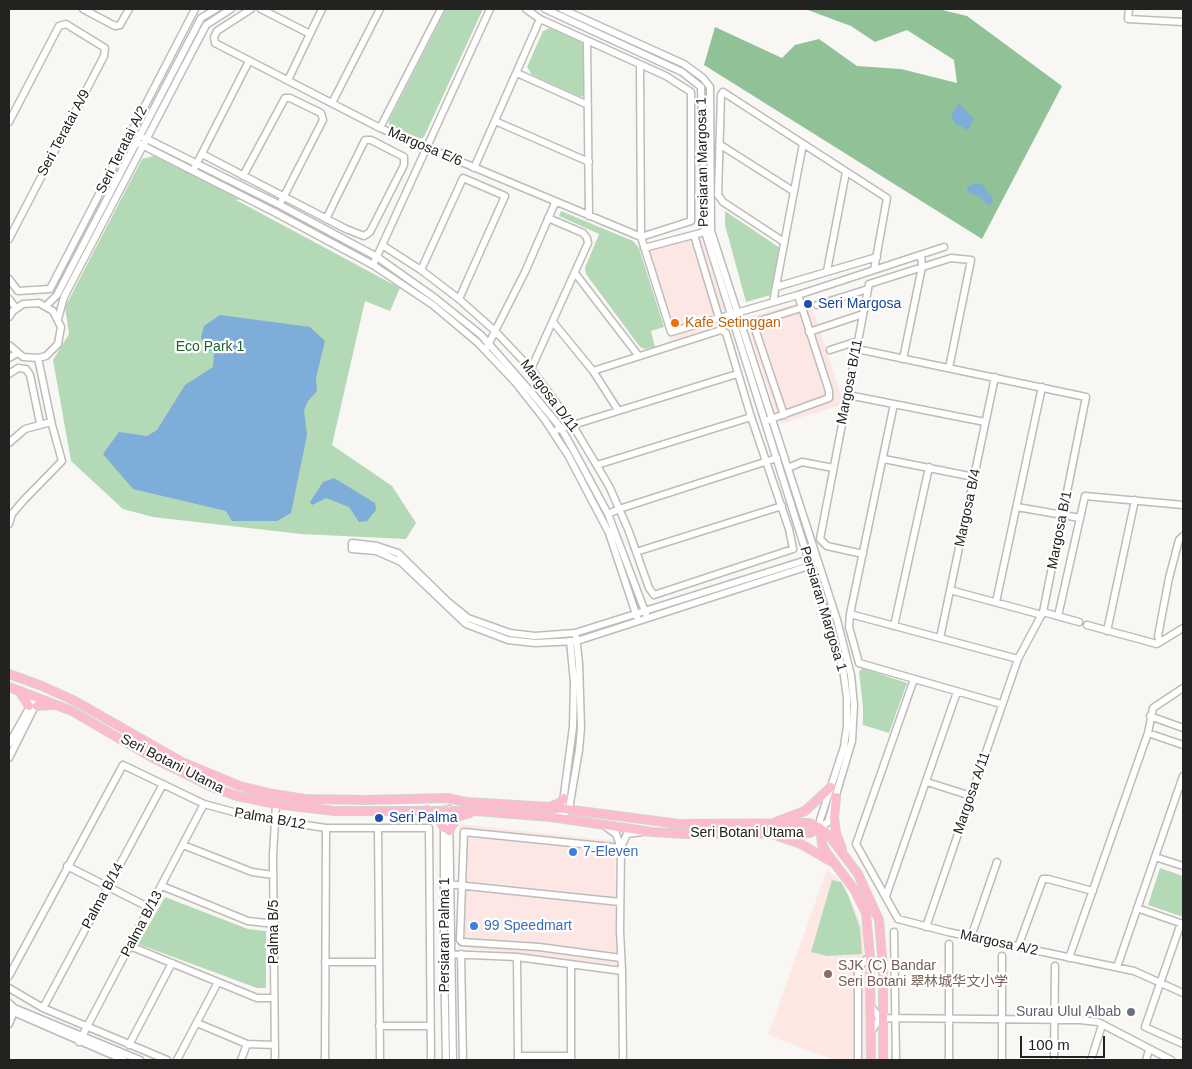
<!DOCTYPE html>
<html>
<head>
<meta charset="utf-8">
<style>
	body { margin:0 }
	#map { position:relative; width:1192px; height:1069px; overflow:hidden; background:#f9f7f3; font-family:Arial,sans-serif }
	canvas { display:block }
	.frame { position:absolute; inset:0; border:10px solid #222220; pointer-events:none }
	.scale { position:absolute; left:1020px; top:1036px; width:85px; height:22px; box-sizing:border-box; border:2px solid #222220; border-top:0; padding-left:6px; font-size:15px; line-height:18px; white-space:nowrap; color:#222220; -webkit-text-stroke:4px #fff; paint-order:stroke }
</style>
</head>
<body>
<div id="map">
<canvas width="1192" height="1069"></canvas>
<div class="frame"></div>
<div class="scale">100 m</div>
</div>
<script>
const context = document.querySelector('canvas').getContext('2d');
context.lineJoin = 'round';
function fill(path, color) { context.fillStyle = color; context.fill(path, 'evenodd'); }
const toPath = rows => new Path2D(rows.map(r => 'M' + r).join(''));
function strokePath(path, color, width, dash) { context.strokeStyle = color; context.lineWidth = width; context.lineCap = dash ? 'butt' : 'round'; context.setLineDash(dash || []); context.stroke(path); }
function drawText(font, color, halo, rows, align = 'center') {
  context.font = font + ' Arial,"Noto Sans SC",sans-serif'; context.lineWidth = 4.5; context.setLineDash([]); context.textBaseline = 'middle'; context.strokeStyle = halo; context.fillStyle = color; for (const [text, x, y, turn = 0] of rows) {
    context.save(); context.translate(x, y); context.rotate((+turn || 0) * Math.PI / 180); context.textAlign = isNaN(turn) ? turn : align; if (halo) context.strokeText(text, 0, 0); context.fillText(text, 0, 0); context.restore();
  }
}
const commercial = toPath([
	[699,229,729,322,671,341,642,248],
	[810,300,844,404,780,424,745,318],
	[459,824,615,841,617,965,458,947]
]);
const education = toPath([
	[827,869,843,883,863,928,867,1000,865,1060,833,1060,768,1035]
]);
const green = toPath([
	[446,9,483,9,424,137,420,139,389,125,389,121],
	[550,28,581,42,585,48,585,94,581,97,532,75,527,67,543,31],
	[154,156,240,199,236,200,400,288,390,311,365,301,332,445,392,486,416,523,406,539,301,534,153,517,123,509,71,461,53,360,69,334,65,307,142,159],
	[561,211,633,241,639,248,664,327,651,331,655,347,645,349,640,347,586,274,585,268,599,234,559,216],
	[725,211,780,248,771,295,746,302,725,225],
	[862,668,907,683,889,733,863,725,863,707,859,672],
	[1160,868,1183,876,1183,917,1148,905],
	[832,880,841,882,848,895,860,928,862,954,827,956,811,952],
	[165,897,248,929,266,931,266,988,257,988,138,944]
]);
const forest = toPath([
	[805,9,938,9,967,16,1062,86,982,239,704,65,715,27,782,58,795,45,819,39,857,66,901,69,957,83,954,60,907,30,875,42,851,26]
]);
const water = toPath([
	[959,103,974,119,969,128,965,130,963,127,956,125,951,115],
	[976,183,983,185,989,195,993,197,992,203,988,205,980,197,967,192,968,186],
	[220,315,310,327,325,341,316,378,317,391,308,401,304,410,307,435,291,513,277,521,232,521,226,511,133,489,103,454,119,432,147,436,157,430,185,385,213,367,214,352,205,349,201,337,204,326],
	[334,478,375,503,376,510,367,521,359,522,349,507,326,498,312,505,310,502,323,482]
]);
const minor = toPath([
	[83,9,115,26,120,25,129,9],
	[251,9,217,31,214,37,215,43,380,128,641,237,691,221,691,92,666,76,540,19,526,9],
	[261,9,310,34],
	[545,9,682,72,701,87,705,232,843,669,847,698,847,725,844,747,820,820,820,828],
	[562,9,684,64,703,78,710,87,711,231,837,620,851,675,854,705,852,741,828,822,820,828],
	[1129,9,1128,19,1183,22],
	[587,42,589,216],
	[640,66,641,237,671,332,798,295,944,247],
	[517,73,588,105],
	[288,80,322,9],
	[332,103,380,9],
	[495,121,589,162],
	[9,122,59,26,66,24,105,48,104,56,9,239],
	[380,128,441,9],
	[139,135,280,205,377,257,435,298,481,335,531,392,561,428,574,451,608,514,646,614],
	[136,142,276,213,373,265,433,305,477,342,515,382,545,420,568,455,609,533,637,617],
	[719,144,793,191],
	[202,154,346,229,364,236,370,232,404,165,404,157,371,140,365,140,326,219],
	[195,167,249,61],
	[474,168,540,19],
	[243,176,285,98,290,98,321,113,323,120,282,200],
	[694,235,719,318],
	[784,242,723,202,718,195,721,95,723,92,887,198,874,270],
	[382,245,421,270,459,299,496,332,531,369,572,424,609,486,628,529,649,588,654,595,793,549,789,529,751,417,726,333,721,330,593,371],
	[644,248,708,231],
	[373,265,490,9],
	[421,270,463,178,505,196,459,299],
	[827,271,846,172],
	[575,273,638,355],
	[9,279,18,291,50,289,195,9],
	[776,287,877,257],
	[9,299,16,308],
	[773,302,803,144],
	[817,305,868,289],
	[46,306,57,295,201,18,216,9],
	[9,317,13,311,23,304,39,303,53,311,61,327,58,344,46,356,38,358,23,357,9,345],
	[58,319,64,297,206,25,231,9],
	[553,322,593,371,618,410],
	[753,323,784,415],
	[743,326,801,308],
	[809,332,863,314],
	[487,347,525,272,555,203],
	[857,349,1086,397,1043,612,1018,659,926,927],
	[830,350,858,341],
	[9,358,16,354],
	[903,359,922,267,921,255],
	[531,369,588,243,587,238,583,233,548,218],
	[9,374,18,368,26,369,30,375,40,423],
	[848,395,985,422],
	[768,420,829,398,829,391,798,295],
	[557,430,737,374],
	[9,443,25,429,51,422],
	[884,459,974,477],
	[597,465,751,417],
	[788,468,802,462,833,468],
	[1017,507,1080,518],
	[608,514,619,509,777,458],
	[9,524,12,514,23,501,62,461,52,425,38,358],
	[636,552,782,506],
	[863,554,827,546,820,539,869,284,951,258,971,260,949,368],
	[816,557,575,633,535,636,510,633,468,618,447,601,398,553,377,546,352,543,352,549,376,551,401,562,466,624,508,640,535,643,577,641,818,563],
	[950,590,1042,615],
	[996,602,1042,387],
	[1043,612,1079,622],
	[850,614,1018,659],
	[1058,616,1085,496,1183,505],
	[1087,625,1157,644,1183,628],
	[894,626,929,467],
	[1107,631,1135,500],
	[940,638,995,377],
	[1160,642,1158,636,1169,578,1179,540,1183,536],
	[859,663,849,627,850,614,894,404],
	[859,663,1001,704],
	[914,679,856,844,898,919,948,932,1134,971,1183,993],
	[1150,716,1183,728],
	[1148,733,1183,745],
	[9,744,32,703],
	[9,758,37,702],
	[927,782,971,796],
	[563,802,573,727,574,682,570,641],
	[449,809,453,1060],
	[444,810,444,954,446,1060],
	[554,817,564,814,569,809,579,750,581,728,579,663,576,637],
	[605,826,616,834,621,848,620,931,622,971,623,1060],
	[378,828,380,1060],
	[183,845,252,872,273,875],
	[621,847,627,834,642,832],
	[621,848,464,832,460,940,462,942,539,947,621,958],
	[1155,857,1183,866],
	[67,866,150,908],
	[447,884,620,902],
	[162,886,248,921,275,924],
	[886,896,957,692],
	[1137,908,1183,924],
	[1181,923,1145,1027,1183,1044],
	[894,932,896,1060],
	[971,937,997,862],
	[130,946,257,998,274,998],
	[1018,947,1043,879,1048,879,1093,891],
	[447,954,517,957,622,971],
	[461,954,463,1060],
	[517,957,518,1060],
	[1069,958,1148,733,1153,708,1183,688],
	[325,962,379,962],
	[1117,967,1183,776],
	[9,976,123,765,204,804,252,817,326,828,429,828,431,1060],
	[9,988,43,1008,167,1060],
	[9,1003,14,1008,140,1060],
	[871,1006,878,1016,884,1018,1080,1020,1098,1022,1171,1060],
	[43,1008,163,784],
	[9,1010,124,1060],
	[197,1023,247,1044,275,1045],
	[9,1024,13,1014],
	[379,1026,430,1026],
	[871,1032,878,1021,884,1018],
	[79,1042,204,804],
	[129,1045,172,963],
	[518,1056,571,1056],
	[1054,1056,1055,966],
	[177,1060,218,982],
	[241,1060,247,1044],
	[275,1060,273,855,276,804],
	[325,1060,326,828],
	[571,1060,571,964],
	[858,1060,858,968,870,956],
	[949,1060,949,944],
	[1002,1060,1002,956],
	[1091,1060,1102,1025],
	[1146,1060,1149,1050]
]);
const major = toPath([
	[9,674,42,686,75,701,182,762,240,786,273,794,305,799,367,800,447,798,466,802,550,807,679,824,809,823,820,828,831,838,858,874,879,920,883,968,883,1060],
	[9,687,72,711,151,757,212,787,237,796,276,804,334,811,476,811,551,817,652,832,687,834,810,833,820,828],
	[19,691,29,706],
	[37,706,54,705],
	[836,797,834,818,836,833,842,849],
	[552,806,560,803,564,798],
	[427,810,437,816,444,828],
	[776,822,805,811,831,787],
	[820,828,822,844,826,852,854,889,866,913,870,956,871,1060],
	[449,831,457,817,470,813],
	[775,835,801,844,832,862]
]);
const markers = [
	[808,304,5,"#1a4fb4"],
	[675,323,5,"#e8710a"],
	[379,818,5,"#1a4fb4"],
	[573,852,5,"#3f7fe0"],
	[474,926,5,"#3f7fe0"],
	[828,974,5,"#8d6e63"],
	[1131,1012,5,"#6b7280"]
];
const streetNames = [
	["Seri Teratai A/9",64,133,-62],
	["Margosa E/6",425,147,23],
	["Seri Teratai A/2",122,150,-63],
	["Persiaran Margosa 1",703,162,-91],
	["Margosa B/11",850,382,-79],
	["Margosa D/11",549,396,53],
	["Margosa B/4",968,508,-78],
	["Margosa B/1",1060,530,-79],
	["Persiaran Margosa 1",823,609,73],
	["Seri Botani Utama",172,764,27],
	["Margosa A/11",972,793,-71],
	["Palma B/12",270,819,10],
	["Seri Botani Utama",747,833],
	["Palma B/14",103,896,-62],
	["Palma B/13",142,924,-62],
	["Palma B/5",274,932,-90],
	["Persiaran Palma 1",445,935,-90],
	["Margosa A/2",999,943,12]
];
const transitNames = [
	["Seri Margosa",818,304],
	["Seri Palma",389,818]
];
const foodNames = [
	["Kafe Setinggan",685,323]
];
const parkNames = [
	["Eco Park 1",210,347]
];
const shopNames = [
	["7-Eleven",583,852],
	["99 Speedmart",484,926]
];
const educationNames = [
	["SJK (C) Bandar",838,966],
	["Seri Botani 翠林城华文小学",838,982]
];
const worshipNames = [
	["Surau Ulul Albab",1121,1012]
];
fill(commercial, '#fde7e5');
fill(education, '#fde8e4');
fill(green, '#b4d9b7');
fill(forest, '#91c297');
fill(water, '#7dadd8');
strokePath(minor, '#bebcb8', 9);
strokePath(major, '#d3d3d2', 10);
strokePath(minor, '#fff', 6);
strokePath(major, '#fcbccd', 8);
for (const [x, y, r, color] of markers) { const dot = new Path2D(); dot.arc(x, y, r, 0, 2 * Math.PI); context.fillStyle = color; context.fill(dot); strokePath(dot, '#fff', 2); }
drawText('14px', '#222220', '#fff', streetNames);
drawText('14px', '#164399', '#fff', transitNames, 'left');
drawText('14px', '#c56008', '#fff', foodNames, 'left');
drawText('14px', '#1b622b', '#fff', parkNames);
drawText('14px', '#366cbe', '#fff', shopNames, 'left');
drawText('14px', '#785e54', '#fff', educationNames, 'left');
drawText('14px', '#5b616d', '#fff', worshipNames, 'right');
</script>
</body>
</html>
